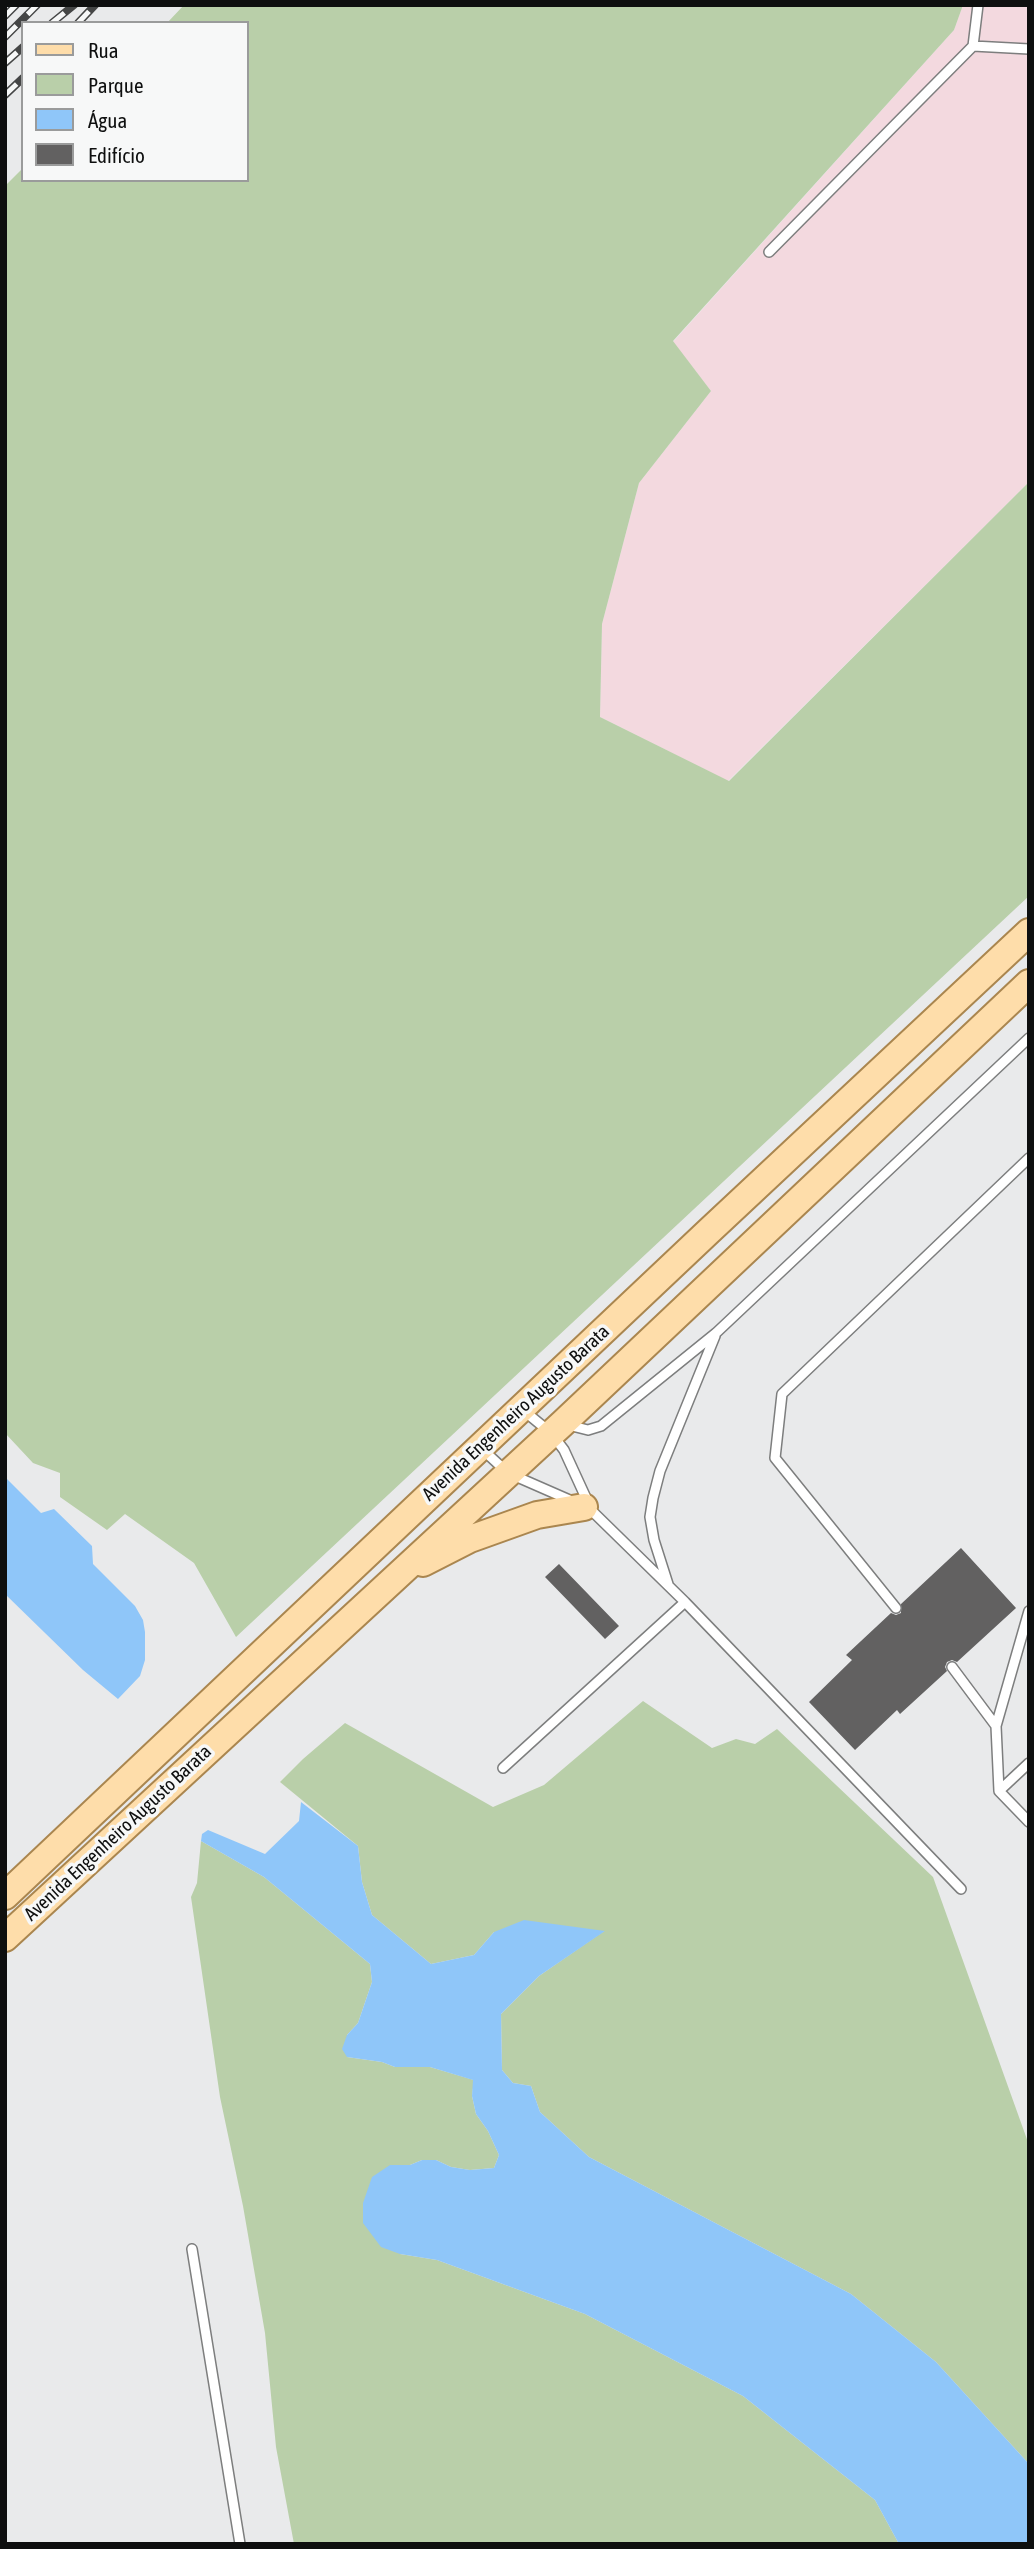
<!DOCTYPE html>
<html>
<head>
<meta charset="utf-8">
<style>
	body { margin:0 }
	#map { position:relative; width:1034px; height:2549px; overflow:hidden; background:#e9eaeb; font-family:"Asap Condensed",sans-serif }
	canvas { display:block }
	.frame { position:absolute; inset:0; border:7px solid #0e0f0f; pointer-events:none }
	.legend { position:absolute; left:21px; top:21px; width:228px; height:161px; box-sizing:border-box; background:#f7f8f8; border:2px solid #9a9b9b; margin:0; padding:9px 12px; list-style:none; font-size:21px; color:#0e0f0f }
	.legend li { display:flex; align-items:center; gap:14px; height:35px }
	.legend b { width:35px; border:2px solid #9a9b9b }
</style>
</head>
<body>
<div id="map">
<canvas width="1034" height="2549"></canvas>
<div class="frame"></div>
<ul class="legend">
<li><b style="height:9px;background:#feddaa"></b>Rua</li>
<li><b style="height:19px;background:#b9cfa9"></b>Parque</li>
<li><b style="height:19px;background:#8fc6f9"></b>Água</li>
<li><b style="height:19px;background:#626161"></b>Edifício</li>
</ul>
</div>
<script>
const context = document.querySelector('canvas').getContext('2d');
context.lineJoin = 'round';
function fill(path, color) { context.fillStyle = color; context.fill(path, 'evenodd'); }
const toPath = rows => new Path2D(rows.map(r => 'M' + r).join(''));
function strokePath(path, color, width, dash) { context.strokeStyle = color; context.lineWidth = width; context.lineCap = dash ? 'butt' : 'round'; context.setLineDash(dash || []); context.stroke(path); }
function drawText(font, color, halo, rows, align = 'center') {
  context.font = font + ' "Asap Condensed",sans-serif'; context.lineWidth = 7; context.setLineDash([]); context.textBaseline = 'middle'; context.strokeStyle = halo; context.fillStyle = color; for (const [text, x, y, turn = 0] of rows) {
    context.save(); context.translate(x, y); context.rotate((+turn || 0) * Math.PI / 180); context.textAlign = isNaN(turn) ? turn : align; if (halo) context.strokeText(text, 0, 0); context.fillText(text, 0, 0); context.restore();
  }
}
const industrial = toPath([
	[963,5,1029,5,1029,482,728,781,600,717,602,624,639,483,711,391,673,342,954,30]
]);
const green = toPath([
	[184,5,963,5,954,30,673,341,711,391,639,483,602,624,600,717,729,781,1029,482,1029,896,236,1637,194,1563,125,1514,107,1530,60,1497,60,1473,33,1463,5,1433,5,186,23,168,23,180,247,180,247,23,167,23],
	[643,1701,712,1748,736,1739,755,1744,777,1729,933,1877,1029,2145,1029,2464,936,2362,851,2294,589,2157,540,2112,531,2086,513,2083,502,2070,501,2014,539,1976,604,1931,494,1932,474,1955,431,1964,372,1915,362,1882,358,1846,280,1782,303,1759,345,1723,493,1807,544,1785],
	[201,1841,264,1877,370,1964,372,1982,358,2023,347,2035,347,2057,382,2062,395,2067,430,2067,474,2080,472,2096,476,2114,488,2131,499,2155,494,2168,470,2170,451,2167,436,2160,422,2160,410,2165,390,2165,400,2254,437,2260,585,2314,743,2396,875,2500,899,2544,294,2544,276,2447,265,2333,243,2206,220,2097,191,1897,197,1883]
]);
const water = toPath([
	[5,1477,41,1513,54,1509,92,1546,93,1564,135,1606,143,1620,145,1632,145,1660,140,1676,118,1699,83,1670,5,1594],
	[301,1802,358,1846,362,1882,372,1915,431,1964,474,1955,494,1932,524,1920,605,1931,539,1976,501,2014,502,2070,513,2083,531,2086,540,2112,589,2157,851,2294,936,2362,1029,2464,1029,2544,899,2544,875,2500,743,2396,585,2314,437,2260,400,2254,381,2247,363,2223,363,2203,372,2177,390,2165,410,2165,422,2160,436,2160,451,2167,470,2170,494,2168,499,2155,488,2131,476,2114,472,2096,473,2080,430,2067,395,2067,382,2062,347,2057,342,2049,347,2035,358,2023,372,1982,370,1964,264,1877,201,1841,202,1834,208,1830,265,1854,299,1821]
]);
const building = toPath([
	[961,1548,1016,1608,957,1662,952,1660,947,1662,945,1667,947,1671,900,1714,897,1710,855,1750,809,1702,852,1660,846,1655,891,1613,896,1615,901,1613,901,1604],
	[559,1564,619,1626,605,1639,545,1577]
]);
const service = toPath([
	[973,46,978,5],
	[769,252,973,46,1029,49],
	[523,1410,551,1433,564,1450,592,1511,685,1602,961,1889],
	[568,1425,588,1430,601,1426,716,1333,1029,1038],
	[482,1449,508,1473,572,1501],
	[668,1584,654,1540,650,1517,653,1498,660,1471,715,1336],
	[896,1608,775,1458,782,1394,1029,1158],
	[952,1667,996,1726,999,1791,1029,1763],
	[996,1726,1029,1611],
	[503,1768,685,1602],
	[999,1791,1029,1822],
	[192,2249,240,2544]
]);
const primary = toPath([
	[423,1563,470,1539,537,1515,584,1507],
	[5,1896,708,1232,1029,932],
	[5,1938,563,1423,1029,983]
]);
const rail = toPath([
	[5,16,16,5],
	[52,23,74,5],
	[78,23,95,5],
	[5,37,37,5],
	[5,63,23,47],
	[5,95,23,78]
]);
const streetNames = [
	["Avenida Engenheiro Augusto Barata",516,1413,-43],
	["Avenida Engenheiro Augusto Barata",118,1833,-43]
];
fill(industrial, '#f3d9df');
fill(green, '#b9cfa9');
fill(water, '#8fc6f9');
fill(building, '#626161');
strokePath(service, '#7d7e7e', 12);
strokePath(primary, '#aa864f', 30);
strokePath(service, '#fff', 9);
strokePath(primary, '#feddaa', 26);
strokePath(rail, '#454646', 8);
strokePath(rail, '#f7f8f8', 5, [16]);
drawText('19px', '#0e0f0f', '#f7f8f8', streetNames);
</script>
</body>
</html>
